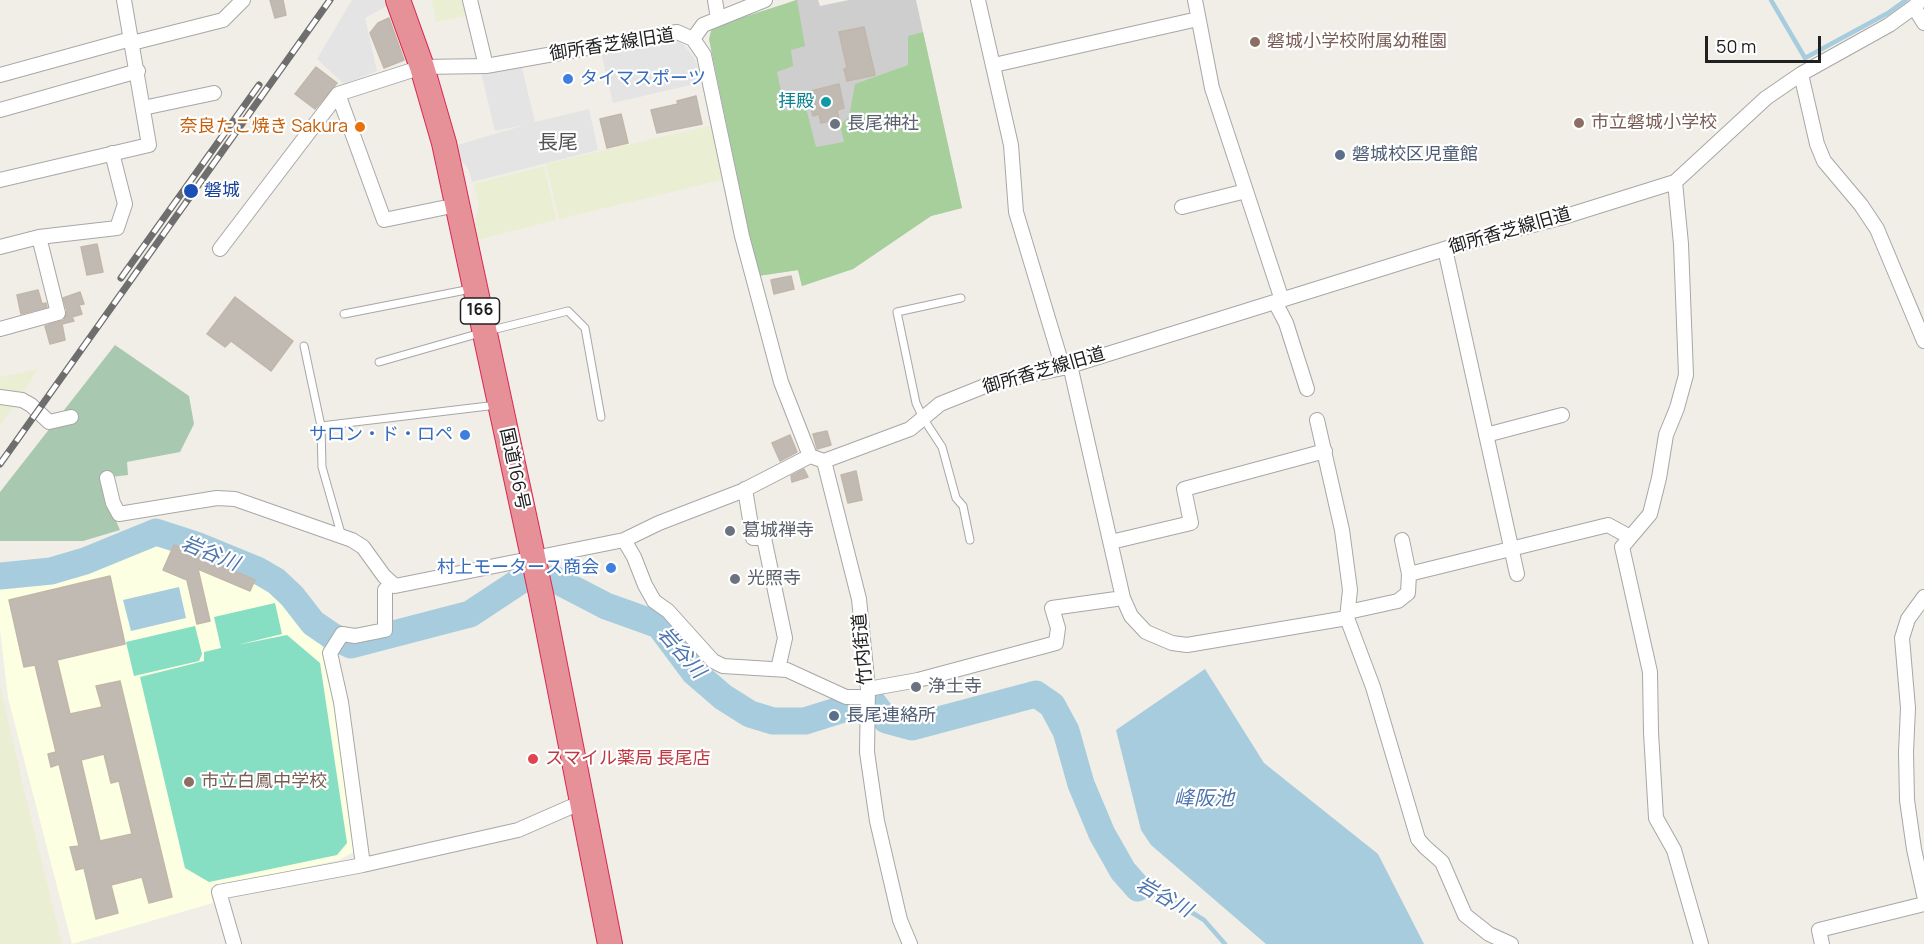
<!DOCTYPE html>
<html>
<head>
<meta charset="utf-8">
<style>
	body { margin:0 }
	#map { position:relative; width:1924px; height:944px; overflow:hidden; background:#f0eee6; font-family:Manrope,sans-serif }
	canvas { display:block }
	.scale { position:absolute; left:1705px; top:36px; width:116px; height:27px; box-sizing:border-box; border:3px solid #202020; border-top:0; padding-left:8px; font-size:18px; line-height:21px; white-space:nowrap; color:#202020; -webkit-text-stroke:4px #fff; paint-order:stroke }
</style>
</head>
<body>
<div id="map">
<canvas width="1924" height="944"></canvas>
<div class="scale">50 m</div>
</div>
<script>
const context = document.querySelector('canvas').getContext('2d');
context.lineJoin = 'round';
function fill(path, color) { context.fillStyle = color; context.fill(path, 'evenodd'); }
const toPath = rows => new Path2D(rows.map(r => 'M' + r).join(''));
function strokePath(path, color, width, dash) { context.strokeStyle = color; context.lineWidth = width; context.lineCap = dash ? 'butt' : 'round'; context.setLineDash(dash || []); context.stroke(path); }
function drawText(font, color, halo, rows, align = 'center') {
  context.font = font + ' Manrope,"Noto Sans JP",sans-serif'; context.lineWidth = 4.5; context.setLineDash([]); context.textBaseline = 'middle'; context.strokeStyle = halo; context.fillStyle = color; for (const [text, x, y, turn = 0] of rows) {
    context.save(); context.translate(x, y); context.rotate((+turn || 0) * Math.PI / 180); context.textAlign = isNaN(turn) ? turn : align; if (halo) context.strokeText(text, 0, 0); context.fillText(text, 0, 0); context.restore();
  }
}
const education = toPath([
	[154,535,265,581,321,641,339,714,357,850,339,860,210,888,213,903,72,944,8,698,0,630,0,586,101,559]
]);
const religious = toPath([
	[795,0,818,0,820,6,849,0,916,0,962,208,931,216,853,269,802,286,798,270,758,276,709,39]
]);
const farmland = toPath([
	[432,0,462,0,466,16,436,22],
	[713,125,725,179,559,219,546,164],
	[544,166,556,220,477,240,474,228,479,206,474,184],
	[38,369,21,396,0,426,0,373,2,377],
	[0,686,25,794,62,944,0,944]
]);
const forest = toPath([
	[797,0,805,46,791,50,793,66,777,72,785,111,806,108,816,147,844,142,840,125,849,117,855,84,908,65,908,36,923,32,962,208,931,216,853,269,802,286,798,270,758,276,709,39,712,27]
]);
const cemetery = toPath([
	[115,345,189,396,194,424,180,452,127,462,128,475,103,478,109,505,120,530,83,541,0,541,0,492]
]);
const pitch = toPath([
	[275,603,282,634,237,645,287,635,320,663,347,843,337,855,209,882,185,868,140,677,204,661,204,652,221,648,214,617],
	[195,626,202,654,199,661,134,676,126,642]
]);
const parking = toPath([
	[352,0,384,0,387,6,365,18,377,71,344,84,317,59],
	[668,39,678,41,685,46,694,58,704,82,613,103,601,52],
	[521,64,535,122,589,109,598,150,472,182,468,168,456,155,454,146,525,125,495,131,481,73]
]);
const water = toPath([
	[179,587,186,618,131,631,123,600],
	[1205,669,1264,763,1378,854,1424,944,1266,944,1151,845,1141,830,1116,730]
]);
const stream = toPath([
	[1771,0,1805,58,1888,13,1906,0],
	[1138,888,1178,904,1204,920,1225,944]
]);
const river = toPath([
	[0,576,51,571,85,561,156,532,196,545,257,570,276,581,292,596,313,623,332,636,351,645,470,614,523,579,554,579,606,606,659,625,694,672,723,697,750,714,773,721,805,721,856,705,873,703,886,720,912,727,1036,694,1052,705,1066,731,1081,784,1102,834,1123,871,1138,888]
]);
const building = toPath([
	[270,0,283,0,286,15,275,18,270,0],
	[389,18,404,60,384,68,370,33,378,23,389,18],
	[864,27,875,75,847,81,844,69,847,68,839,32,864,27],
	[316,67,337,83,315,109,295,94,316,67],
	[839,84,844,108,837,110,839,119,821,123,819,114,813,116,807,92,839,84],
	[696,96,702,124,657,133,651,110,678,104,677,101,696,96],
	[621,114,628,143,607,148,600,119,621,114],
	[97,244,103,272,87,275,81,247,97,244],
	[791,276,794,289,774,294,771,280,791,276],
	[38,290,42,304,46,303,47,307,21,314,17,295,38,290],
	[80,292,84,304,79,305,82,314,72,317,74,321,62,324,65,340,50,344,45,326,64,320,67,311,63,298,80,292],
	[235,297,293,341,271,371,231,341,225,347,207,334,235,297],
	[827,431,831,445,817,449,813,434,827,431],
	[790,435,797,452,780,461,772,443,790,435],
	[804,469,808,477,792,482,791,476,804,469],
	[856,471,862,500,848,503,841,475,856,471],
	[174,545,255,580,250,591,198,569,210,621,197,624,187,580,163,570,174,545],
	[110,576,125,644,57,660,70,714,102,707,96,686,120,681,172,897,149,903,142,877,111,885,118,913,96,919,84,868,76,870,70,847,79,846,59,764,51,767,48,754,56,752,35,665,24,667,9,600,110,576],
	[104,754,111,783,119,781,132,834,100,841,81,760,104,754]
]);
const lane = toPath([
	[961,298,897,312,916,403,923,418,942,447,956,498,963,506,970,540],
	[344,314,471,289],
	[304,346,321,426,322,467,342,537],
	[379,362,484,332,568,311,585,328,601,417],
	[321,426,497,405]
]);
const street = toPath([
	[470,0,486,66],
	[715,0,718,19],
	[978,0,1011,145,1016,212,1063,368],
	[1195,0,1212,88,1282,300],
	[1914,7,1924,23],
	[693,39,703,25,765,0],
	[132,43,223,20,243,0],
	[994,65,1198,19],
	[1801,74,1817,144,1824,161,1861,205,1877,229,1924,341],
	[0,75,131,39],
	[338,94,384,220,457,205],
	[143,108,214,93],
	[0,110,138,71],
	[0,180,149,145,124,0],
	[1675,182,1681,244,1686,375,1677,408,1666,435,1659,478,1650,514,1622,547,1650,672,1651,732,1656,818,1674,850,1701,944],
	[1182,207,1246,191],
	[39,237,117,228,125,204,112,153],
	[0,247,39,237,58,313,0,329],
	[220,249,338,94,422,67,486,66,677,32,693,39,704,55,742,236,781,382,810,456,824,461,910,429,940,404,995,382,1063,368,1467,242,1560,218,1675,182,1766,98,1801,74,1889,25,1914,7,1921,0],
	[1445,249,1517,574],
	[1275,302,1286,323,1307,389],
	[1070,365,1123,598,1131,616,1146,632,1172,643,1187,645,1347,618,1373,687,1418,839,1425,847,1442,862,1465,915,1489,934,1511,944],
	[0,397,22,400,31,405,49,422,71,417],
	[1317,420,1342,530,1350,590,1347,618],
	[1486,435,1562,415],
	[824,461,859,599,868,689,867,752,877,821,900,920,910,944],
	[107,478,113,503,119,514,217,498,235,499,352,540,363,547,384,576,395,586,624,540,659,523,742,491,810,456],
	[745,489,753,538,764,538,785,638,778,669],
	[624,540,634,557,645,585,654,601,668,611,713,661,723,666,787,670,846,697,868,697],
	[1111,542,1191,523,1184,489,1325,451],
	[1409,574,1608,525,1630,537],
	[1924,597,1908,619,1902,638,1908,708,1906,752,1907,800,1914,849,1924,895],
	[1348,612,1398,601,1408,593,1409,574,1402,540],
	[868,689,918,680,1056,643,1058,628,1052,608,1123,598],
	[363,865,341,702,330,653,342,634,355,636,385,630,385,590,391,583],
	[234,944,219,892,363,865,518,830,582,802],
	[1822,944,1819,930,1924,904]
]);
const highway = toPath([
	[398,0,422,67,444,143,541,594,610,944]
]);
const rail = toPath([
	[121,278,259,85],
	[0,464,330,0]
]);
const markers = [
	[1255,42,6,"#8d6e63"],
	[568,79,6,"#3f7fe0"],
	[826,102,6,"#0f9aa8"],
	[1579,123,6,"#8d6e63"],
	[835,124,6,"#6b7280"],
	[360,127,6,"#e8710a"],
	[1340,155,6,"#5c6f8a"],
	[191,191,8,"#1a4fb4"],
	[465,435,6,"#3f7fe0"],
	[730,531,6,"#6b7280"],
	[611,568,6,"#3f7fe0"],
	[735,579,6,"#6b7280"],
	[916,687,6,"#6b7280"],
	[834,716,6,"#5c6f8a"],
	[533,759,6,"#e0444e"],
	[189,782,6,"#8d6e63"]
];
const shields = [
	[480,311,39]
];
const shieldNames = [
	["166",480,311]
];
const educationNames = [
	["磐城小学校附属幼稚園",1267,42],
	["市立磐城小学校",1591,123],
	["市立白鳳中学校",201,782]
];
const streetNames = [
	["御所香芝線旧道",612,45,-9],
	["御所香芝線旧道",1510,231,-16],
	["御所香芝線旧道",1044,371,-16],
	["国道166号",514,469,78],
	["竹内街道",863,649,-95]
];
const shopNames = [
	["タイマスポーツ",580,79,"left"],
	["サロン・ド・ロペ",453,435],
	["村上モータース商会",599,568]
];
const cultureNames = [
	["拝殿",814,102]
];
const worshipNames = [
	["長尾神社",847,124],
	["葛城禅寺",742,531],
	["光照寺",747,579],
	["浄土寺",928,687]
];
const foodNames = [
	["奈良たこ焼き Sakura",348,127]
];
const serviceNames = [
	["磐城校区児童館",1352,155],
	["長尾連絡所",846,716]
];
const transitNames = [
	["磐城",204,191]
];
const healthNames = [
	["スマイル薬局 長尾店",545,759]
];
const neighbourhoodNames = [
	["長尾",558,143]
];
const waterNames = [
	["岩谷川",210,554,22],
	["岩谷川",681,653,49],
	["峰阪池",1204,799],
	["岩谷川",1164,898,29]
];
fill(education, '#fcffe1');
fill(religious, '#cecece');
fill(farmland, '#eaeed2');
fill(forest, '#a6cf9c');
fill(cemetery, '#a8c9b0');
fill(pitch, '#86dec3');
fill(parking, '#e4e4e4');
fill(water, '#a7ccdd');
strokePath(stream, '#a7ccdd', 4.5);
strokePath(river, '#a7ccdd', 27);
fill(building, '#c1bab3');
strokePath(building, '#c2b6a9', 1.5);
strokePath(lane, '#a7a7a7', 9);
strokePath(street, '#a7a7a7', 16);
strokePath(highway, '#d82955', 26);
strokePath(lane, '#fff', 7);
strokePath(street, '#fff', 14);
strokePath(highway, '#e69098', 24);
strokePath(rail, '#6e6e6e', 7);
strokePath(rail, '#fff', 4.5, [14]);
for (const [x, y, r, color] of markers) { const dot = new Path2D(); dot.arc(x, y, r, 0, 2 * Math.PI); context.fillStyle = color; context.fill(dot); strokePath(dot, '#fff', 2); }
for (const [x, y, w] of shields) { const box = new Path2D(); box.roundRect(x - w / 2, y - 13, w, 26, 4.5); context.fillStyle = '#fff'; context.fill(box); strokePath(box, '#202020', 1.5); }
drawText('bold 16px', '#202020', null, shieldNames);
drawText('18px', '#785e54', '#fff', educationNames, 'left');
drawText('18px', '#202020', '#fff', streetNames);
drawText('18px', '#366cbe', '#fff', shopNames, 'right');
drawText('18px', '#0d838f', '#fff', cultureNames, 'right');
drawText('18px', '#5b616d', '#fff', worshipNames, 'left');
drawText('18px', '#c56008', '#fff', foodNames, 'right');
drawText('18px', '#4e5e75', '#fff', serviceNames, 'left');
drawText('18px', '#164399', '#fff', transitNames, 'left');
drawText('18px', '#be3a42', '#fff', healthNames, 'left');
drawText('20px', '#535353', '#fff', neighbourhoodNames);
drawText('italic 20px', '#4d75ae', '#fff', waterNames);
</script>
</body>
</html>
